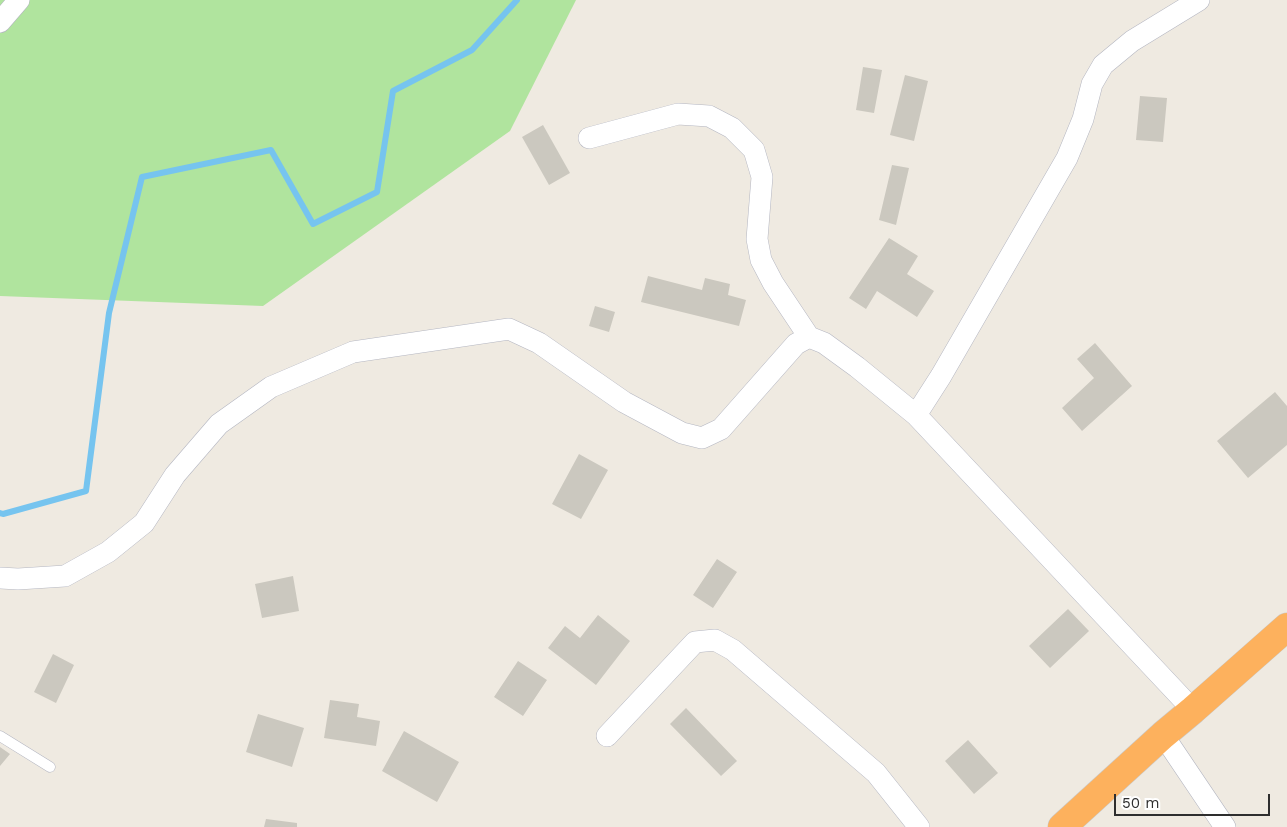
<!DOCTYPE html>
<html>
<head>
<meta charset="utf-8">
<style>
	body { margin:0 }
	#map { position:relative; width:1287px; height:827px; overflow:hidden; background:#efeae1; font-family:"Work Sans",sans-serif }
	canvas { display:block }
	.scale { position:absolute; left:1114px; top:794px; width:156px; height:22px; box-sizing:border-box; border:2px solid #2e2e2e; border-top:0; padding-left:6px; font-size:15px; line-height:18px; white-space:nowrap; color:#2e2e2e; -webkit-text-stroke:4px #fff; paint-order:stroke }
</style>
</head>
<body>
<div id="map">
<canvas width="1287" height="827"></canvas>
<div class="scale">50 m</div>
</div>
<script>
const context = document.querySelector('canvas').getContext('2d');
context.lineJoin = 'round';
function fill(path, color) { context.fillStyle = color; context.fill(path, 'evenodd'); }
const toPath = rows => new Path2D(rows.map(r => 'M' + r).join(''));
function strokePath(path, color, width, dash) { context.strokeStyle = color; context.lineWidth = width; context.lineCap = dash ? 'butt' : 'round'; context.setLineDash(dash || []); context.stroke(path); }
const green = toPath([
	[0,0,576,0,510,131,263,306,0,296]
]);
const stream = toPath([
	[0,513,3,514,86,491,109,313,142,177,271,150,313,224,377,192,393,91,472,50,517,0]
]);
const building = toPath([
	[863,67,882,70,874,113,856,110],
	[905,75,928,81,914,141,890,135],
	[1140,96,1167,98,1163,142,1136,140],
	[543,125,570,173,549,185,522,137],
	[892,165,909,168,896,225,879,220],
	[889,238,918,256,907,274,934,291,917,317,877,291,866,309,849,298],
	[648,276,702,290,705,278,730,284,728,295,746,300,739,326,641,302],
	[595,306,615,312,609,332,589,326],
	[1095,343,1132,386,1082,431,1062,408,1094,378,1077,359],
	[1275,392,1287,406,1287,445,1248,478,1217,441],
	[579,454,608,470,581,519,552,504],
	[717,559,737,572,713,608,693,595],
	[293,576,299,611,262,618,255,584],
	[1068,609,1089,631,1050,668,1029,646],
	[598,615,630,641,596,685,548,648,565,626,580,638],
	[53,654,74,665,56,703,34,692],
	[518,661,547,680,523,716,494,697],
	[330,700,359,704,357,717,380,721,376,746,324,738],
	[686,708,737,761,721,776,670,724],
	[258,714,304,728,292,767,246,752],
	[404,731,459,762,437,802,382,771],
	[968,740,998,773,974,794,945,761],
	[0,747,10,754,0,766],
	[266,819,297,823,297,827,264,827]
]);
const lane = toPath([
	[0,736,50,767]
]);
const street = toPath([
	[0,22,19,0],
	[589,138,678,114,709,116,732,128,754,150,762,177,757,239,761,260,773,283,809,337],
	[0,578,18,579,65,576,108,552,144,523,175,475,219,424,271,387,353,352,509,329,539,343,624,402,682,433,702,438,721,429,796,344,809,337,824,343,857,367,916,415],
	[1193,710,916,415,941,376,1067,158,1083,119,1092,84,1103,65,1132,41,1199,0],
	[1163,735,1225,827],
	[607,736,695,642,715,640,733,650,876,773,919,827]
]);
const highway = toPath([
	[1062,827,1163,735,1193,710,1287,627]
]);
fill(green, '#b0e49e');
strokePath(stream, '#76c4ef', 6);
fill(building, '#cbc8bf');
strokePath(lane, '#b4b6c1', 11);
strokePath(street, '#b4b6c1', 22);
strokePath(highway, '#c9c9c9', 29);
strokePath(lane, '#fff', 10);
strokePath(street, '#fff', 21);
strokePath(highway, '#fdb15d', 28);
</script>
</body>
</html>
